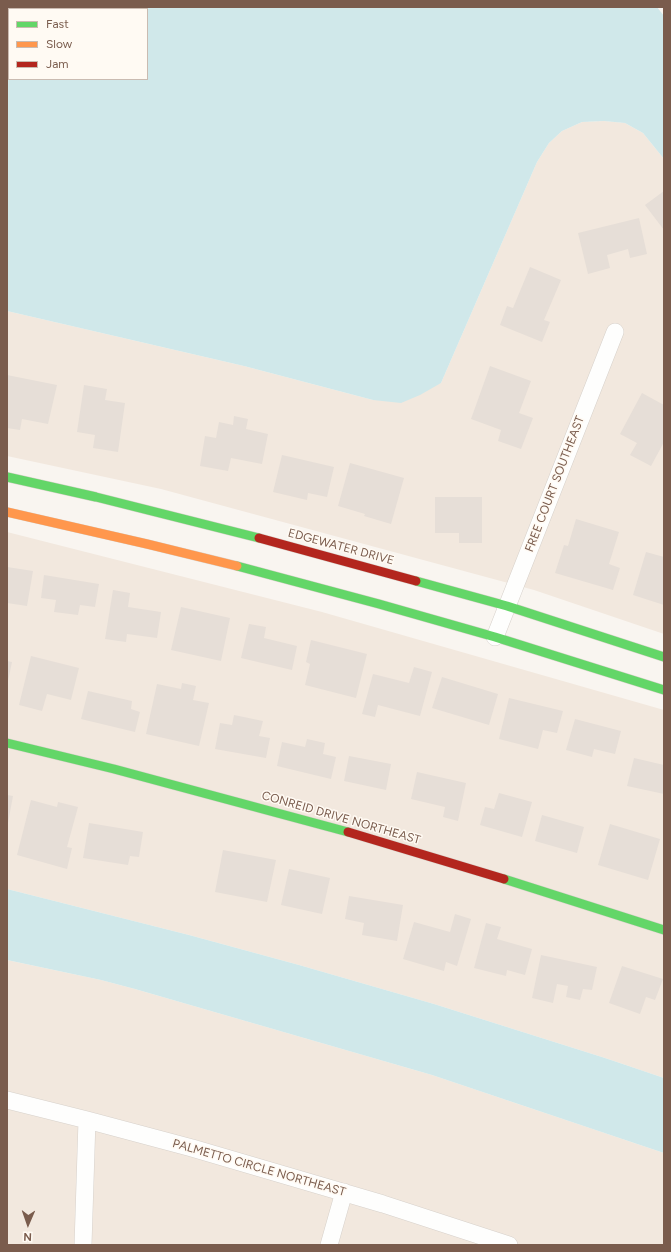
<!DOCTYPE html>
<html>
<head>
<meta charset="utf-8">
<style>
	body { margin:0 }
	#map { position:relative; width:671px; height:1252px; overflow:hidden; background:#f9f5f0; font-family:Figtree,sans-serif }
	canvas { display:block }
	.frame { position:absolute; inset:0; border:8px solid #7a5c4d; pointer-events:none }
	.legend { position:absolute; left:8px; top:8px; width:140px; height:72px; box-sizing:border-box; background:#fffaf3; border:1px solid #cabbb1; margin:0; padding:5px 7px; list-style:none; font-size:12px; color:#7a5c4d }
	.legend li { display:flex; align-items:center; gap:8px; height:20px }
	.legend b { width:20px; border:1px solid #cabbb1 }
	.north { position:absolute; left:8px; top:1204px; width:40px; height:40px; -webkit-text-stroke:3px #fffaf3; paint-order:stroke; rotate:182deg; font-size:11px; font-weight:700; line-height:16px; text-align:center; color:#7a5c4d }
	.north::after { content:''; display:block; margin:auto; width:14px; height:18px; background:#7a5c4d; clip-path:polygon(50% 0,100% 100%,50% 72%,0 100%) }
</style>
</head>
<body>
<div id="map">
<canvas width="671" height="1252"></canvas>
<div class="frame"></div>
<ul class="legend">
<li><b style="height:5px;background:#63d668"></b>Fast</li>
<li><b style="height:5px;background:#ff974d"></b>Slow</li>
<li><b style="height:5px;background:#b3261e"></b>Jam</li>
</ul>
<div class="north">N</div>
</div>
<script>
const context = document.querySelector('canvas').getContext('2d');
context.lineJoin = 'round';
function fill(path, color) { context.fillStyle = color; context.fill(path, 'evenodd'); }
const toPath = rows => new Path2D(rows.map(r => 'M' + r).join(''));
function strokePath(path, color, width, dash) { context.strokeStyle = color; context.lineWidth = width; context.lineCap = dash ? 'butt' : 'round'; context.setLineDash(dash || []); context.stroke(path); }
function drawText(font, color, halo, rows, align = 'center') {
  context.font = font + ' Figtree,sans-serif'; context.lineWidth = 3; context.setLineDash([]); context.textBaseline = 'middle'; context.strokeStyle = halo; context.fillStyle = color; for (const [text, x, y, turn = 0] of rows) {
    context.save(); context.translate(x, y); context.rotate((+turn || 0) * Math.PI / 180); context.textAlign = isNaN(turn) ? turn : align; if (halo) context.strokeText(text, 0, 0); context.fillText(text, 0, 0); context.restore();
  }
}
const residential = toPath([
	[604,121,625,123,643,133,664,159,664,634,534,590,161,489,7,456,7,311,244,366,373,400,441,383,537,162,549,143,562,131,582,122],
	[7,532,322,612,664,710,664,1078,605,1058,434,1004,299,965,189,935,7,889],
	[7,960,101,980,135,989,432,1075,664,1153,664,1245,7,1245]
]);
const water = toPath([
	[7,7,657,7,664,16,664,159,643,133,625,123,604,121,582,122,562,131,549,143,537,162,441,383,420,395,401,403,373,400,244,366,7,311],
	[9,9,147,9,147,79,9,79],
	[7,889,189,935,299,965,434,1004,605,1058,664,1078,664,1153,432,1075,135,989,101,980,7,960]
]);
const building = toPath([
	[664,191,664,230,645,205],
	[639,218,647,254,630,258,628,249,607,255,610,268,588,274,578,233],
	[530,267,561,280,544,320,550,322,542,342,500,325,507,306,513,308],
	[490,366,531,381,519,413,533,418,521,449,498,441,501,430,471,419],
	[7,375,57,385,48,424,22,419,20,430,7,428],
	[84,385,107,389,105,400,125,403,118,452,93,448,95,435,77,432],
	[642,393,664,405,664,442,651,466,630,455,637,443,620,434],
	[234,416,248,419,246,429,268,434,262,464,231,458,228,471,200,466,205,436,216,438,219,422,233,425],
	[282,455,334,467,327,497,308,493,307,500,273,492],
	[350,463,404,478,391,524,364,516,365,514,338,506],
	[435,497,482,497,482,543,459,543,459,533,435,533],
	[576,519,619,532,609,564,620,568,613,590,555,573,564,545,568,546],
	[646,552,664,557,664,605,633,595],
	[7,567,33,571,27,606,7,603],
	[44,575,99,584,95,607,80,605,78,615,54,612,56,600,41,598],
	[113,590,130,593,128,607,161,612,157,638,127,634,126,642,105,639],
	[181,607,230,618,221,661,171,650],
	[249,624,266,627,264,638,297,646,292,670,241,658],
	[311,640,367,654,356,698,305,685,310,664,306,662],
	[31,656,79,668,71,700,47,694,42,711,19,705],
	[7,661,12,662,8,681,7,681],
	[414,667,432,672,420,716,378,705,375,717,362,714,373,674,409,683],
	[442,677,498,694,489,725,432,708],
	[182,683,196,686,193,700,209,703,199,746,146,734,157,684,181,689],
	[88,691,132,701,131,709,140,712,135,732,81,719],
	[509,698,563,711,557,733,543,730,538,749,499,739],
	[234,715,263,721,259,736,270,738,266,758,215,749,220,723,232,725],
	[575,719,621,731,615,754,594,749,592,757,566,750],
	[307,739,325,743,323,754,336,757,331,779,277,766,282,742,305,747],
	[349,756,391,764,386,790,344,781],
	[634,758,664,765,664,794,627,786],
	[417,772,466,783,458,821,443,817,445,807,411,799],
	[499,793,532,802,522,837,480,825,485,807,494,809],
	[7,795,13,796,8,823,7,823],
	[31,800,57,807,58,802,78,807,67,847,72,848,67,869,17,855],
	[542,815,584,827,577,853,535,841],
	[89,823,143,832,139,857,130,856,128,865,83,858],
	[610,824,660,839,648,880,598,865],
	[223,850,276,860,267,902,215,892],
	[289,869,330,878,322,914,281,905],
	[349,896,403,905,397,941,362,935,364,923,345,919],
	[455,914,471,919,457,966,446,962,444,971,403,959,414,922,450,932],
	[486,923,501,927,497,939,532,949,525,975,507,970,506,976,474,968],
	[541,955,597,967,592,990,583,989,580,1000,566,997,568,986,557,984,553,1003,532,998],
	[622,966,663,979,655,1000,646,997,640,1014,609,1003]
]);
const street = toPath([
	[495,637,615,332],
	[7,1100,87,1120,192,1148,383,1204,509,1245],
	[83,1245,87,1120],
	[329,1245,344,1192]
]);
const fast = toPath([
	[7,477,96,497,259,538],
	[237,566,379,604,495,637,664,690],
	[416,581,507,606,664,657],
	[7,743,114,769,348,832],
	[504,879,664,930]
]);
const slow = toPath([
	[7,512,147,544,237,566]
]);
const jam = toPath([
	[259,538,416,581],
	[348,832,504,879]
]);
const streetNames = [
	["FREE COURT SOUTHEAST",555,484,-69],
	["EDGEWATER DRIVE",341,547,15],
	["CONREID DRIVE NORTHEAST",341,818,16],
	["PALMETTO CIRCLE NORTHEAST",259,1168,16]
];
fill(residential, '#f2e8de');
fill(water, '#d0e8ea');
fill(building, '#e6ded7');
strokePath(street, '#d7d1cb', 18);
strokePath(fast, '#d9d2cb', 10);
strokePath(slow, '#d9d2cb', 10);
strokePath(jam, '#d9d2cb', 10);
strokePath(street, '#fefefd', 17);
strokePath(fast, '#63d668', 9);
strokePath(slow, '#ff974d', 9);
strokePath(jam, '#b3261e', 9);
drawText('12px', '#7a5c4d', '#fffaf3', streetNames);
</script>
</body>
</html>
